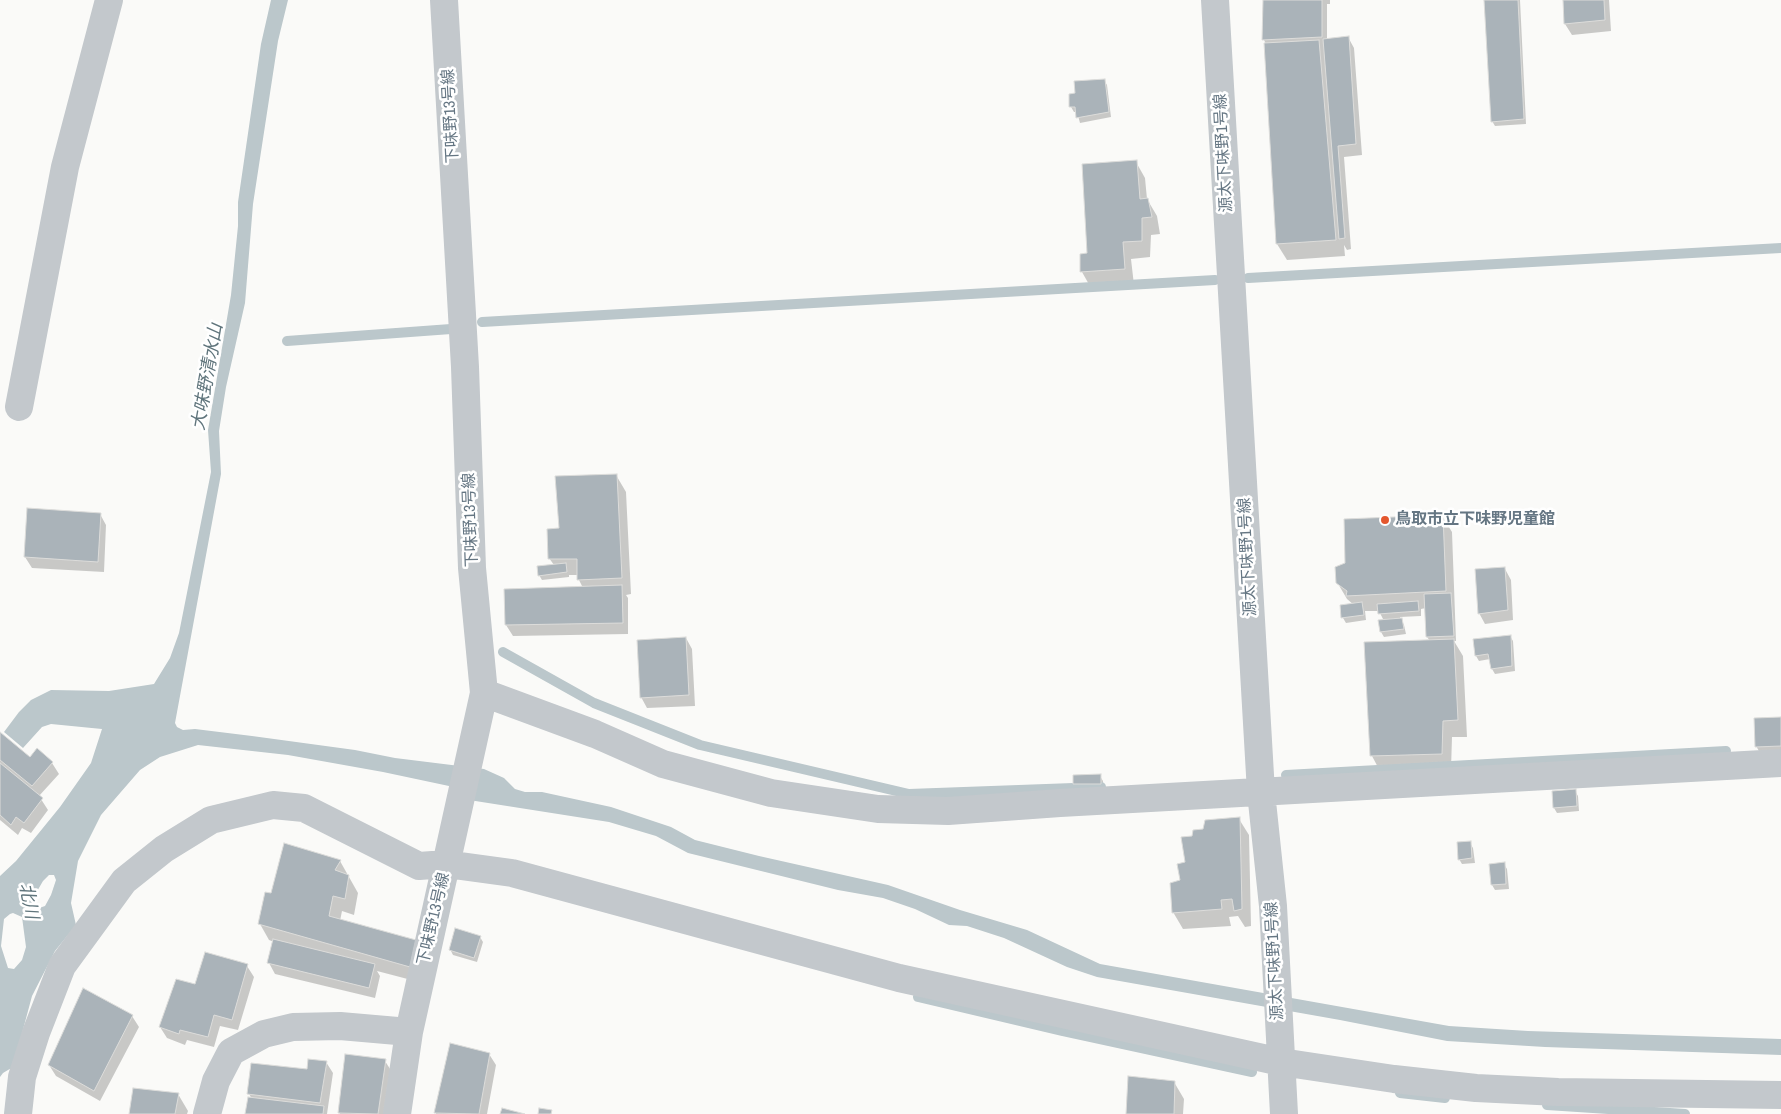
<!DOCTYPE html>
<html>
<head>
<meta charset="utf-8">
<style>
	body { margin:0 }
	canvas { display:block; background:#fafaf8 }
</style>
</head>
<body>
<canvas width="1781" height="1114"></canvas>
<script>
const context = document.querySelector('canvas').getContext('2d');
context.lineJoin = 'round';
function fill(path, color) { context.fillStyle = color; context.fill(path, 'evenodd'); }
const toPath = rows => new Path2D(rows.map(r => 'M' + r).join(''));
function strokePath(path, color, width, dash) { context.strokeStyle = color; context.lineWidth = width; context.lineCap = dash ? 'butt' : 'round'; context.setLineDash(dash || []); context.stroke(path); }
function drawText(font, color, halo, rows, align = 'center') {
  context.font = font + ' "Archivo Narrow","Noto Sans JP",sans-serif'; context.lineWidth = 5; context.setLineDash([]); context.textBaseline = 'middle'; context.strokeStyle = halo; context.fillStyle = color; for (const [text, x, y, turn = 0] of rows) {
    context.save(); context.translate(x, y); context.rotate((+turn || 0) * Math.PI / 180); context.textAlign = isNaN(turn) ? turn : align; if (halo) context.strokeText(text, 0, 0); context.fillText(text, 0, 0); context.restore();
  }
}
const water = toPath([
	[271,0,288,0,278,41,253,204,245,303,226,387,219,431,221,474,175,723,177,727,183,730,195,729,252,736,355,750,395,758,484,769,504,778,515,789,525,792,542,792,611,807,671,827,695,840,759,856,888,885,960,910,1027,930,1100,964,1449,1026,1528,1031,1781,1039,1781,1055,1545,1047,1447,1041,1340,1020,1097,977,1067,967,1004,938,967,926,949,925,915,909,883,898,838,890,688,853,656,836,609,822,469,800,449,786,383,772,288,755,198,745,160,757,140,770,101,815,78,861,71,903,76,925,55,951,32,996,13,1067,3,1073,0,1077,0,876,16,861,60,807,91,763,102,729,51,724,42,727,23,748,4,732,19,712,31,700,51,690,109,691,154,684,170,658,179,633,211,472,208,430,231,295,238,226,238,202,261,44],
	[49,875,54,875,56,880,51,895,45,906,39,908,34,904,36,893,43,881],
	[13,913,22,917,26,947,22,960,14,969,8,968,1,946,4,919,10,914]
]);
const shadow = toPath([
	[1264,0,1330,0,1330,4,1327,4,1327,40,1348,37,1354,48,1362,155,1344,157,1351,249,1347,250,1344,245,1345,256,1287,260,1277,244,1266,44,1264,40],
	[1485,0,1520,0,1526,124,1495,126,1492,121],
	[1565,0,1609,0,1611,31,1572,35,1565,24],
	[1104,80,1107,85,1111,117,1080,123,1077,112,1074,112,1071,107,1071,95],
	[1136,162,1145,178,1147,199,1157,216,1160,234,1151,235,1150,257,1131,259,1134,285,1091,288,1082,272,1088,254],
	[616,475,626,492,631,594,626,595,628,598,628,634,513,636,506,625,505,590,583,588,579,580,579,575,569,575,569,577,542,580,539,575,554,565,549,558,560,529],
	[100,514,106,525,104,572,32,568,25,557],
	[1442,516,1452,532,1456,641,1454,641,1463,656,1467,737,1452,737,1451,770,1381,773,1372,756,1366,643,1430,641,1427,637,1426,608,1421,609,1421,616,1400,617,1404,625,1406,634,1384,637,1381,632,1384,621,1379,611,1365,611,1366,620,1346,623,1343,618,1354,605,1347,599,1337,582],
	[1505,569,1511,580,1513,620,1485,624,1479,613],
	[1510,636,1513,641,1515,671,1495,674,1492,669,1490,659,1479,661,1476,656],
	[686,638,692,649,695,706,647,708,641,697],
	[1781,719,1781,751,1759,751,1756,746],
	[0,734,30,759,37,750,52,763,59,774,39,796,48,810,31,833,22,828,18,835,0,820],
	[1074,776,1100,776,1103,781,1103,789,1077,789,1074,784],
	[1575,791,1578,796,1579,811,1557,813,1554,808],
	[1239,819,1249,835,1251,926,1245,927,1238,916,1229,917,1231,926,1183,929,1173,912,1193,837,1204,830],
	[1470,843,1473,848,1475,863,1462,864,1459,859],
	[340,861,358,893,354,915,342,911,340,921,415,941,419,982,377,971,380,976,375,998,275,974,269,963,274,942,269,940,260,924,272,894],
	[1504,864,1507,869,1509,889,1495,890,1492,885,1491,865],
	[480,937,483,942,477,962,453,955,450,949],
	[247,966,254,977,238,1030,220,1026,214,1047,187,1040,185,1045,167,1038,160,1027,196,986],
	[132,1016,139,1027,100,1101,56,1076,49,1065],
	[489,1054,496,1065,487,1114,436,1114,436,1113],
	[385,1061,392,1072,385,1114,340,1114,339,1112],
	[326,1062,333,1073,327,1114,247,1114,252,1099,249,1094],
	[1174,1082,1184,1099,1183,1114,1127,1114],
	[178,1094,188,1111,187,1114,130,1114]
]);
const stream = toPath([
	[1248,278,1781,248],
	[482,322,1215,280],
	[287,341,451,329],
	[503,652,594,703,700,745,909,794,1101,787],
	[1286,775,1726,751],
	[918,997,1062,1031,1252,1072],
	[1400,1093,1445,1098],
	[1547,1105,1685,1114]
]);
const building = toPath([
	[1263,0,1322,0,1322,37,1262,40,1263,0],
	[1484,0,1518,0,1524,119,1491,122,1484,0],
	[1563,0,1604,0,1605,20,1564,24,1563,0],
	[1349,36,1356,144,1338,146,1345,238,1339,239,1323,39,1349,36],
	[1319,40,1336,240,1276,244,1264,43,1319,40],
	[1105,79,1109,112,1076,118,1075,107,1069,107,1069,94,1075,93,1074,81,1105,79],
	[1137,160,1140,199,1148,198,1152,217,1142,218,1142,241,1123,242,1125,269,1080,272,1080,254,1087,253,1082,164,1137,160],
	[617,474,622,578,577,580,577,559,548,559,547,529,559,528,555,476,617,474],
	[27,508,101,513,98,562,24,557,27,508],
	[1443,515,1446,591,1346,596,1347,591,1336,583,1335,567,1345,563,1344,519,1443,515],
	[566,563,567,572,538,576,537,566,566,563],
	[1505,567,1508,610,1478,614,1475,569,1505,567],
	[622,585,623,623,505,625,504,589,622,585],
	[1451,593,1454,636,1426,637,1424,594,1451,593],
	[1418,601,1419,611,1378,614,1377,604,1418,601],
	[1362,602,1364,615,1341,618,1340,605,1362,602],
	[1402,618,1404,629,1380,632,1378,620,1402,618],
	[1511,635,1512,666,1491,669,1488,654,1475,656,1473,639,1511,635],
	[686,637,689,695,640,698,637,640,686,637],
	[1454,639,1458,720,1443,721,1442,754,1370,756,1364,642,1454,639],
	[1781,717,1781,746,1755,747,1754,718,1781,717],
	[0,732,30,757,37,748,53,762,32,786,0,760,0,732],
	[0,763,43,798,24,823,16,817,11,825,0,815,0,763],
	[1101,774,1101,784,1073,784,1073,775,1101,774],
	[1576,789,1577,806,1553,808,1552,791,1576,789],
	[1240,817,1242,909,1234,911,1232,899,1221,900,1222,909,1172,913,1170,883,1180,880,1177,864,1185,862,1181,837,1192,836,1193,830,1203,829,1205,820,1240,817],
	[1471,841,1472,858,1458,860,1457,842,1471,841],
	[284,843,341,860,335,870,349,875,345,899,333,896,329,916,416,940,410,967,258,924,265,892,271,893,284,843],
	[1505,862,1506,884,1491,885,1489,864,1505,862],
	[455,928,481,936,474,958,449,950,455,928],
	[273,939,375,964,369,988,267,963,273,939],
	[205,952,248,964,232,1020,214,1015,208,1037,180,1030,179,1034,159,1027,176,979,195,984,205,952],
	[83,988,133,1015,94,1091,48,1065,83,988],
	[450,1043,490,1053,479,1114,434,1113,450,1043],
	[345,1054,386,1059,378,1114,338,1113,345,1054],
	[308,1059,327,1061,320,1103,247,1094,251,1063,307,1069,308,1059],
	[1128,1076,1175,1081,1174,1114,1126,1114,1128,1076],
	[133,1088,179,1093,175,1114,129,1114,133,1088],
	[248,1097,324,1106,323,1114,245,1114,248,1097],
	[502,1108,525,1114,500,1114,502,1108],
	[539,1108,552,1110,551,1114,538,1114,539,1108]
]);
const minor = toPath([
	[1215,0,1261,792,1273,906,1284,1114],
	[19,407,65,167,109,0],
	[484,693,595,734,663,764,771,793,878,809,948,811,1060,803,1781,763],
	[18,1114,22,1077,36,1033,62,966,124,881,164,849,211,820,273,805,304,808,419,866,446,864,512,873,899,978,1281,1062,1394,1079,1476,1088,1558,1092,1781,1095],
	[207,1114,216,1081,231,1052,264,1034,293,1027,340,1026,409,1032],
	[397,1114,409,1032,484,693,472,568,465,367,444,0]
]);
const markers = [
	[1385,520,5,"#e4572e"]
];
const streetNames = [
	["下味野13号線",451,116,-93],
	["源太下味野1号線",1224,153,-93],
	["下味野13号線",471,520,-92],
	["源太下味野1号線",1248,557,-93],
	["下味野13号線",434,919,-77],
	["源太下味野1号線",1275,961,-93]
];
const poiNames = [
	["鳥取市立下味野児童館",1395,520]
];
const waterNames = [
	["大味野清水山",208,377,-80],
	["北川",28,901,79]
];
fill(water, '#bbc7cb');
fill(shadow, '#0003');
strokePath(stream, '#bbc7cb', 10);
fill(building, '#aab3b9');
strokePath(building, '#dcdcda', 1);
strokePath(minor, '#c3c8cc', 28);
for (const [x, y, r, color] of markers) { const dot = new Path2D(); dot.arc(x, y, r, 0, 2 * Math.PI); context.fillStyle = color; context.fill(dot); strokePath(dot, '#fff', 2); }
drawText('16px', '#657683', '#fff', streetNames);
drawText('bold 16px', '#657683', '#fff', poiNames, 'left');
drawText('italic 18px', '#60757c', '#fff', waterNames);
</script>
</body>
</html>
